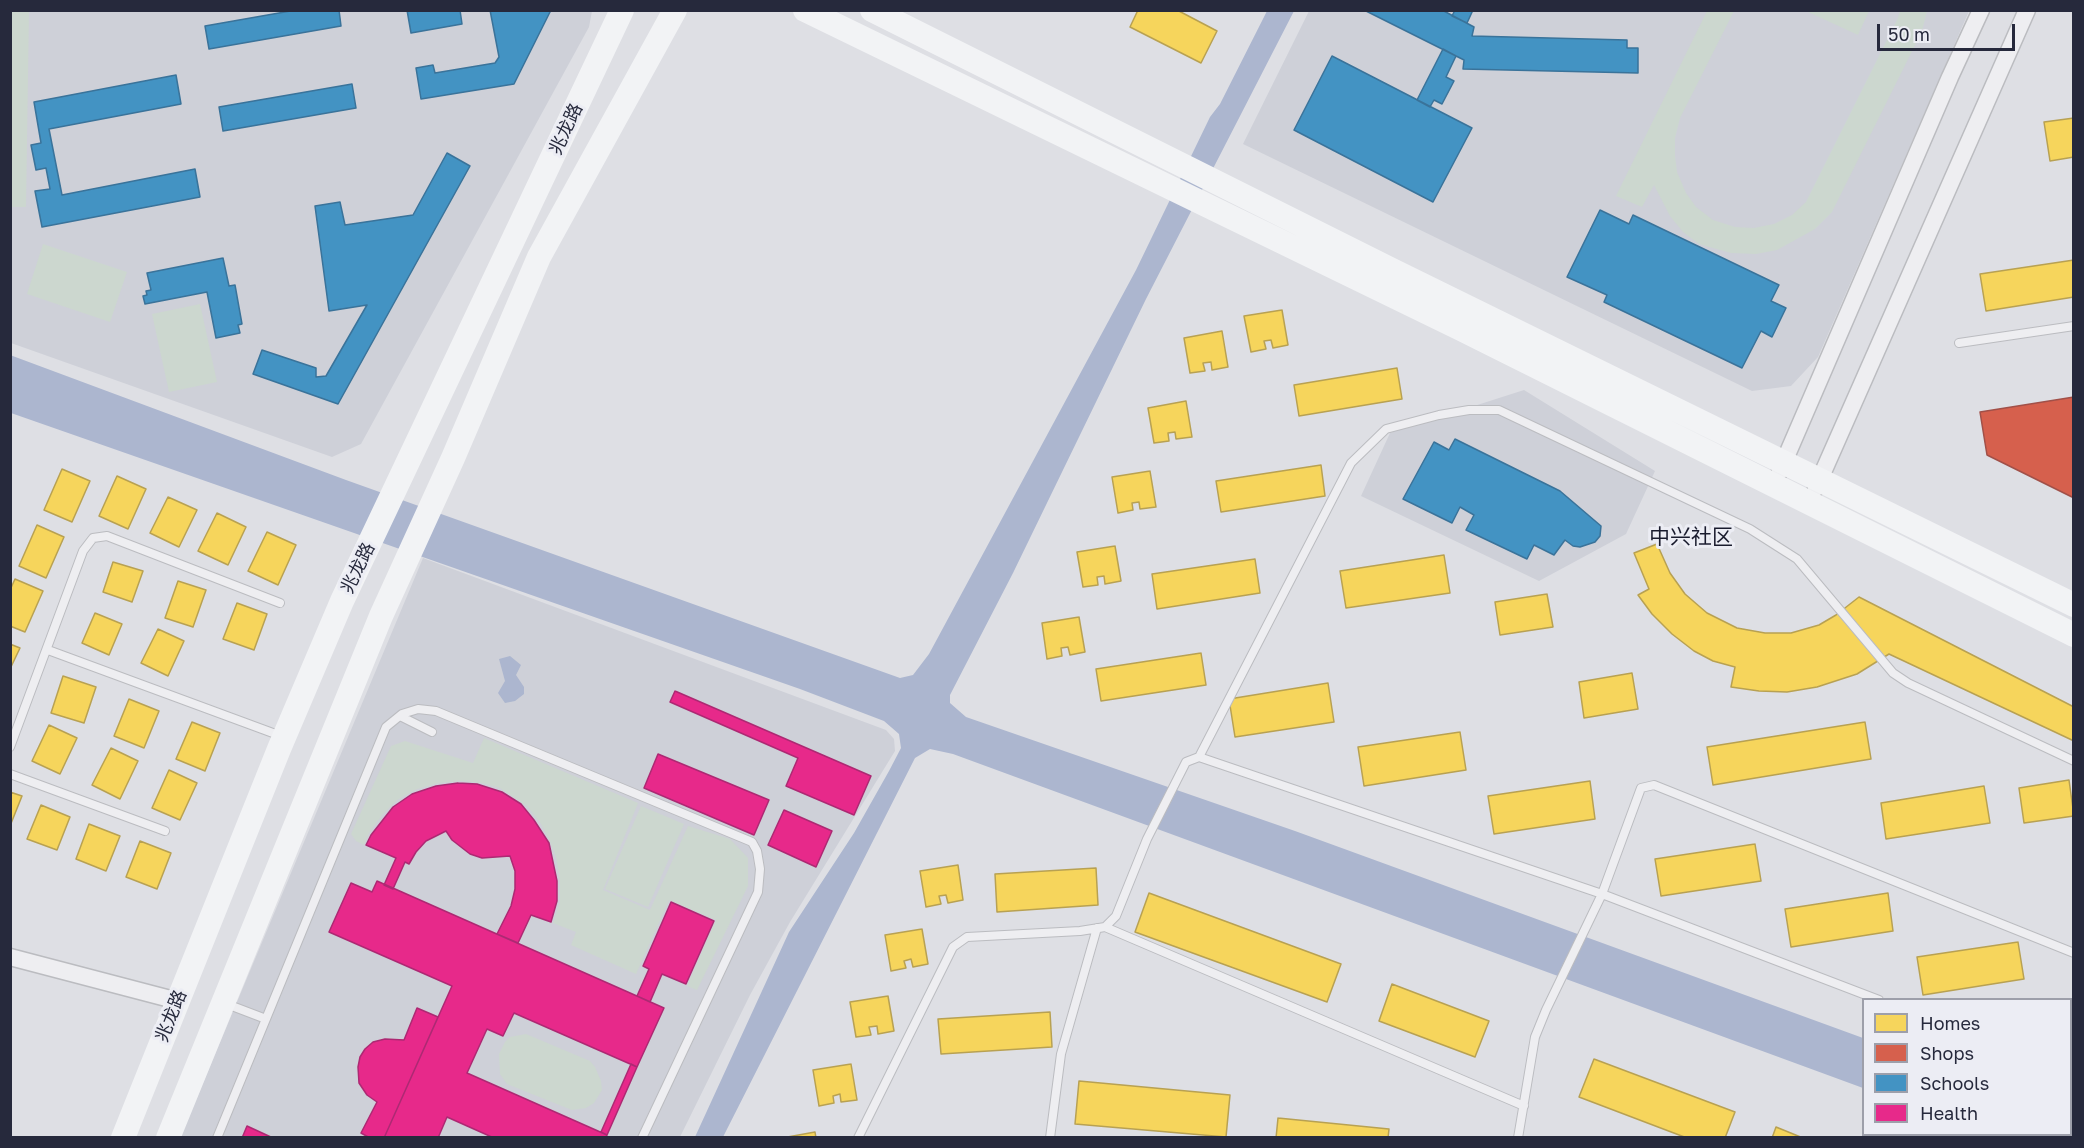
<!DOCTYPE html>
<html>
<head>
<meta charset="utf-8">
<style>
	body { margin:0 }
	#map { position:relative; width:2084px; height:1148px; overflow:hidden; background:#dedfe4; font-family:"Golos Text",sans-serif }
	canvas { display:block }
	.frame { position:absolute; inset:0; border:12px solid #26293c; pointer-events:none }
	.legend { position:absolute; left:1862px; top:998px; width:210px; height:138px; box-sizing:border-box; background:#ecedf4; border:2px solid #9d9faa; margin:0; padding:8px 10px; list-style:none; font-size:18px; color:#26293c }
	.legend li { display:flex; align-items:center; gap:12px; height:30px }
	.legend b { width:30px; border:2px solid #9d9faa }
	.scale { position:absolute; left:1877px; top:24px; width:138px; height:27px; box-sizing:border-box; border:3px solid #26293c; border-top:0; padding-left:8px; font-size:18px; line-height:21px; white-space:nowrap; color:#26293c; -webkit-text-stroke:4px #ecedf4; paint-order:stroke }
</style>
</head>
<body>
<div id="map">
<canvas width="2084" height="1148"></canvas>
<div class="frame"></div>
<ul class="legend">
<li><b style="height:16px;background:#f6d55c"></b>Homes</li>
<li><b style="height:16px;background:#d6604d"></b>Shops</li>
<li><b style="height:16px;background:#4393c3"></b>Schools</li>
<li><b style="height:16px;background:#e7298a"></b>Health</li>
</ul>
<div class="scale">50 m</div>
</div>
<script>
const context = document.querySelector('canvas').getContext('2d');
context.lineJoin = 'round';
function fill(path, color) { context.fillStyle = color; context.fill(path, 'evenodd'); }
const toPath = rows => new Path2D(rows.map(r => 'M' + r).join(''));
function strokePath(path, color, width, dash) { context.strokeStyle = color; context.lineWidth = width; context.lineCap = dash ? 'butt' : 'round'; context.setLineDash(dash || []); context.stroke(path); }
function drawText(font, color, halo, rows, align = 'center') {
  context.font = font + ' "Golos Text","Noto Sans SC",sans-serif'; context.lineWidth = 6; context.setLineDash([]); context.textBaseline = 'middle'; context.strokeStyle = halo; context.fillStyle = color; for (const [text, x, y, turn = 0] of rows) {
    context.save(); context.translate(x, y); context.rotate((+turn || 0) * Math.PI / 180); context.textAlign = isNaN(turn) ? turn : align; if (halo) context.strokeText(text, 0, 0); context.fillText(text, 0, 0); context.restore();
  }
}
const built = toPath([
	[11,11,592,11,589,27,361,444,332,457,11,343],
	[1309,11,1969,11,1818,357,1791,386,1752,391,1243,144],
	[1524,390,1655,471,1626,534,1539,581,1361,496,1390,433],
	[423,558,886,730,894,739,895,751,790,922,750,995,680,1137,180,1138]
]);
const green = toPath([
	[10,11,29,11,26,207,11,207],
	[1707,11,1734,11,1680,118,1675,138,1675,156,1677,172,1686,193,1696,207,1713,220,1735,227,1754,228,1774,224,1792,215,1806,202,1898,18,1900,11,1927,11,1922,31,1832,212,1815,229,1777,250,1756,254,1731,253,1699,244,1683,232,1670,216,1654,185,1642,207,1616,196],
	[1806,11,1869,10,1869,11,1858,35],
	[43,244,127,272,110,322,27,294],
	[200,304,217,382,169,392,152,314],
	[484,738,638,803,603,890,650,910,688,826,730,839,748,858,748,886,697,990,687,986,716,920,669,900,636,974,571,945,576,932,553,923,560,902,560,882,556,857,550,841,541,824,528,807,500,788,482,783,461,781,439,783,417,789,397,800,383,814,369,833,364,845,356,841,351,834,391,746,405,741,473,763],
	[641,806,684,824,648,907,605,889],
	[526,1034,590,1061,595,1067,601,1081,602,1090,594,1103,586,1108,572,1110,507,1084,500,1074,499,1054,505,1042,510,1037]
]);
const water = toPath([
	[1267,11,1294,11,1146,299,1013,573,950,695,950,703,966,717,1295,831,1863,1038,1863,1088,953,754,930,749,915,758,723,1137,695,1137,789,932,854,833,889,771,901,748,899,734,884,721,800,689,11,413,10,355,346,480,900,678,913,675,929,654,1136,270,1210,117,1220,104],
	[510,656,521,665,516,675,524,687,524,694,515,701,505,703,498,693,505,681,499,659]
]);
const homes = toPath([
	[1138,10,1177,10,1217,31,1201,63,1130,27,1138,10],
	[2074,118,2074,157,2050,161,2044,122,2074,118],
	[2074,260,2074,297,1986,311,1980,274,2074,260],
	[1282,310,1288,345,1273,348,1271,340,1264,341,1266,349,1251,352,1244,316,1282,310],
	[1222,331,1228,367,1212,370,1211,362,1203,363,1205,371,1190,373,1184,338,1222,331],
	[1397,368,1402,399,1299,416,1294,385,1397,368],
	[1186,401,1192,437,1176,439,1175,432,1168,433,1169,441,1154,443,1148,408,1186,401],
	[2031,407,2033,419,2074,413,2074,451,2039,457,2037,445,1991,452,1985,414,2031,407],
	[1321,465,1325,496,1221,512,1216,481,1321,465],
	[62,469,90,481,72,522,44,510,62,469],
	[1150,471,1156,507,1140,509,1139,502,1132,503,1133,510,1118,513,1112,477,1150,471],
	[117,476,146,489,128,529,99,516,117,476],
	[168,497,197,510,179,547,150,533,168,497],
	[217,513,246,527,228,565,198,551,217,513],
	[37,525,64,537,46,578,19,566,37,525],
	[267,532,296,545,278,585,248,571,267,532],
	[1657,544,1670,573,1685,594,1707,613,1737,628,1765,633,1791,633,1819,625,1836,615,1859,597,2074,707,2074,741,1889,654,1857,674,1817,687,1787,692,1759,691,1731,687,1735,667,1713,661,1694,651,1672,634,1652,614,1638,595,1649,589,1634,553,1657,544],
	[1115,546,1121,581,1105,584,1104,576,1097,577,1098,585,1083,587,1077,552,1115,546],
	[1444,555,1450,593,1346,608,1340,571,1444,555],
	[1255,559,1260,593,1157,609,1152,574,1255,559],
	[113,562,143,571,132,602,103,592,113,562],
	[15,579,43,591,25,632,10,626,10,590,15,579],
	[178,581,206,590,193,627,165,618,178,581],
	[1547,594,1553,627,1500,635,1495,602,1547,594],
	[237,603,267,614,254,650,223,639,237,603],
	[95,613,122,624,109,655,82,643,95,613],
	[1079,617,1085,652,1070,655,1068,647,1061,648,1062,656,1047,659,1042,623,1079,617],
	[158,629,184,641,168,676,141,663,158,629],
	[10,644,20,648,10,669,10,644],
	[1201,653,1206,685,1101,701,1096,669,1201,653],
	[1632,673,1638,709,1584,718,1579,682,1632,673],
	[63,676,96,687,84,723,51,713,63,676],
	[1328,683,1334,722,1235,737,1229,699,1328,683],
	[129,699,159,711,144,748,114,736,129,699],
	[192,722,220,733,205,771,176,759,192,722],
	[1865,722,1871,759,1713,785,1707,747,1865,722],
	[49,725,77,738,60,774,32,761,49,725],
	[1460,732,1466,770,1364,786,1358,747,1460,732],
	[111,748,138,761,120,799,92,785,111,748],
	[169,770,197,783,180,820,152,808,169,770],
	[2069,780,2074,816,2024,823,2019,788,2069,780],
	[1590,781,1595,819,1494,834,1488,796,1590,781],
	[1984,786,1990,823,1886,839,1881,803,1984,786],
	[10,792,22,796,10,826,10,792],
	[41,805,70,817,57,850,27,839,41,805],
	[89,824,120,836,106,871,76,859,89,824],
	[140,841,171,853,157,889,126,877,140,841],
	[1755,844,1761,881,1661,896,1655,859,1755,844],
	[958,865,963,900,948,903,946,895,939,896,941,904,926,907,920,871,958,865],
	[1096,868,1098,905,997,912,995,874,1096,868],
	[1149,893,1341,964,1327,1002,1135,932,1149,893],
	[1888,893,1893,931,1791,947,1785,909,1888,893],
	[922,929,928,964,913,967,911,959,904,961,906,968,891,971,885,935,922,929],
	[2018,942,2024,979,1923,995,1917,957,2018,942],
	[1392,984,1489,1021,1475,1057,1379,1021,1392,984],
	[888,996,894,1031,878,1034,877,1026,869,1027,871,1035,856,1037,850,1002,888,996],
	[2070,1002,2074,1002,2074,1040,2070,1040,2070,1002],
	[1050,1012,1052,1047,941,1054,938,1019,1050,1012],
	[1594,1059,1735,1112,1725,1138,1687,1138,1579,1097,1594,1059],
	[851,1064,857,1100,841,1102,840,1094,833,1096,834,1103,819,1106,813,1070,851,1064],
	[1079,1081,1230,1095,1226,1137,1075,1124,1079,1081],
	[1278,1118,1389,1129,1388,1138,1276,1138,1278,1118],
	[1776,1127,1803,1138,1772,1138,1776,1127],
	[815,1132,816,1138,782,1138,815,1132]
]);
const shops = toPath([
	[2074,397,2074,498,1987,455,1980,412,2074,397]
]);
const schools = toPath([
	[296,10,339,10,341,26,209,49,205,26,296,10],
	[407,10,460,10,462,24,411,33,407,10],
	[490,10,551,10,514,84,421,99,416,68,433,65,435,73,495,63,499,57,490,10],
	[1364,10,1442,10,1474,27,1472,36,1627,40,1627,48,1638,48,1638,73,1463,69,1464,60,1364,10],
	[1455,10,1473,10,1467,23,1452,16,1455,10],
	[1443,49,1456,56,1446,77,1454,81,1442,104,1434,100,1430,107,1417,100,1443,49],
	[1332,56,1472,128,1433,202,1294,130,1332,56],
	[176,75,181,104,49,129,62,195,195,169,200,197,42,227,35,191,50,189,46,168,36,170,31,145,41,143,34,102,176,75],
	[352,84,356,108,223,131,219,107,352,84],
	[447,153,470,166,338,404,253,374,262,350,316,368,316,377,326,376,367,305,329,311,315,206,340,202,345,225,413,215,447,153],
	[1600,210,1629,224,1633,215,1779,285,1771,301,1786,308,1772,337,1761,331,1742,368,1604,302,1607,295,1567,277,1600,210],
	[223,258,229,286,235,285,242,324,238,325,240,333,216,338,207,292,145,304,143,296,147,295,146,291,151,290,147,273,223,258],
	[1455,439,1560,491,1601,526,1600,536,1595,542,1580,547,1573,546,1565,540,1554,555,1534,545,1527,559,1466,530,1474,515,1460,507,1452,523,1403,499,1434,442,1449,450,1455,439]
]);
const health = toPath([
	[675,691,871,776,854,815,786,786,798,758,670,702,675,691],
	[658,754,769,800,754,835,644,788,658,754],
	[458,783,477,784,502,792,521,804,534,820,549,843,557,881,557,901,551,922,531,915,518,943,497,934,511,906,515,889,515,871,510,856,482,858,470,854,452,840,446,831,426,841,416,852,409,864,405,862,393,889,384,885,396,858,366,845,371,835,393,807,412,794,436,786,458,783],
	[784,810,832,831,816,867,768,845,784,810],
	[377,881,664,1008,637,1067,514,1013,503,1036,487,1029,467,1073,607,1135,606,1138,494,1138,447,1117,438,1138,384,1138,452,986,329,932,351,883,372,892,377,881],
	[671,902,714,921,686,984,662,974,650,1002,637,996,649,969,643,966,671,902],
	[417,1008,438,1017,384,1138,370,1138,361,1133,377,1102,367,1095,359,1083,358,1067,360,1057,365,1049,373,1042,385,1039,404,1040,417,1008],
	[631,1064,637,1067,607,1135,601,1132,631,1064],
	[247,1126,273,1138,242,1138,247,1126]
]);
const lane = toPath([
	[1959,343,2074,326],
	[48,650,281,736],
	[400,716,432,732],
	[10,747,83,551,93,538,107,536,280,603],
	[1199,757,1351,463,1386,429,1439,415,1469,410,1499,410,1750,529,1797,559,1893,673,1908,683,2074,761],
	[10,774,165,831],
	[1105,927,1524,1106],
	[224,1003,266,1019],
	[2070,1072,2074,1073],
	[217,1138,386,727,402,714,418,709,436,711,752,842,757,851,760,869,758,892,642,1138],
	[858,1138,953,947,967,937,1080,931,1105,927,1116,916,1147,839,1186,762,1199,757,1602,894,1879,1000],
	[1050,1138,1061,1054,1097,928],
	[1518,1138,1535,1037,1546,1010,1602,894,1641,788,1654,785,2074,953]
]);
const street = toPath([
	[1780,471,1950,77,1981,10],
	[1816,488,2027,10],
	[10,957,178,1001]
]);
const secondary = toPath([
	[805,10,1461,329,2074,635],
	[872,10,1394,271,2074,605],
	[123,1138,279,749,342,601,622,10],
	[168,1138,381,616,453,458,539,257,675,10]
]);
const streetNames = [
	["兆龙路",566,129,-65],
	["兆龙路",358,568,-64],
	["兆龙路",171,1016,-68]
];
const quarterNames = [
	["中兴社区",1691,537]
];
fill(built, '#ced0d8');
fill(green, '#ccd7cf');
fill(water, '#acb6cf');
fill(homes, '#f6d55c');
strokePath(homes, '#b8a152', 1.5);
fill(shops, '#d6604d');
strokePath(shops, '#a15048', 1.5);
fill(schools, '#4393c3');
strokePath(schools, '#3a739a', 1.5);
fill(health, '#e7298a');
strokePath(health, '#ad2973', 1.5);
strokePath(lane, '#bbbcc0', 10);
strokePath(street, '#bbbcc0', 19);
strokePath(lane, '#eeeef1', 8);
strokePath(street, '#eeeef1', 16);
strokePath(secondary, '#f2f3f5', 24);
drawText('18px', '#26293c', '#ecedf4', streetNames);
drawText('21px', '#191b2d', '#ecedf4', quarterNames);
</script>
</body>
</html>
